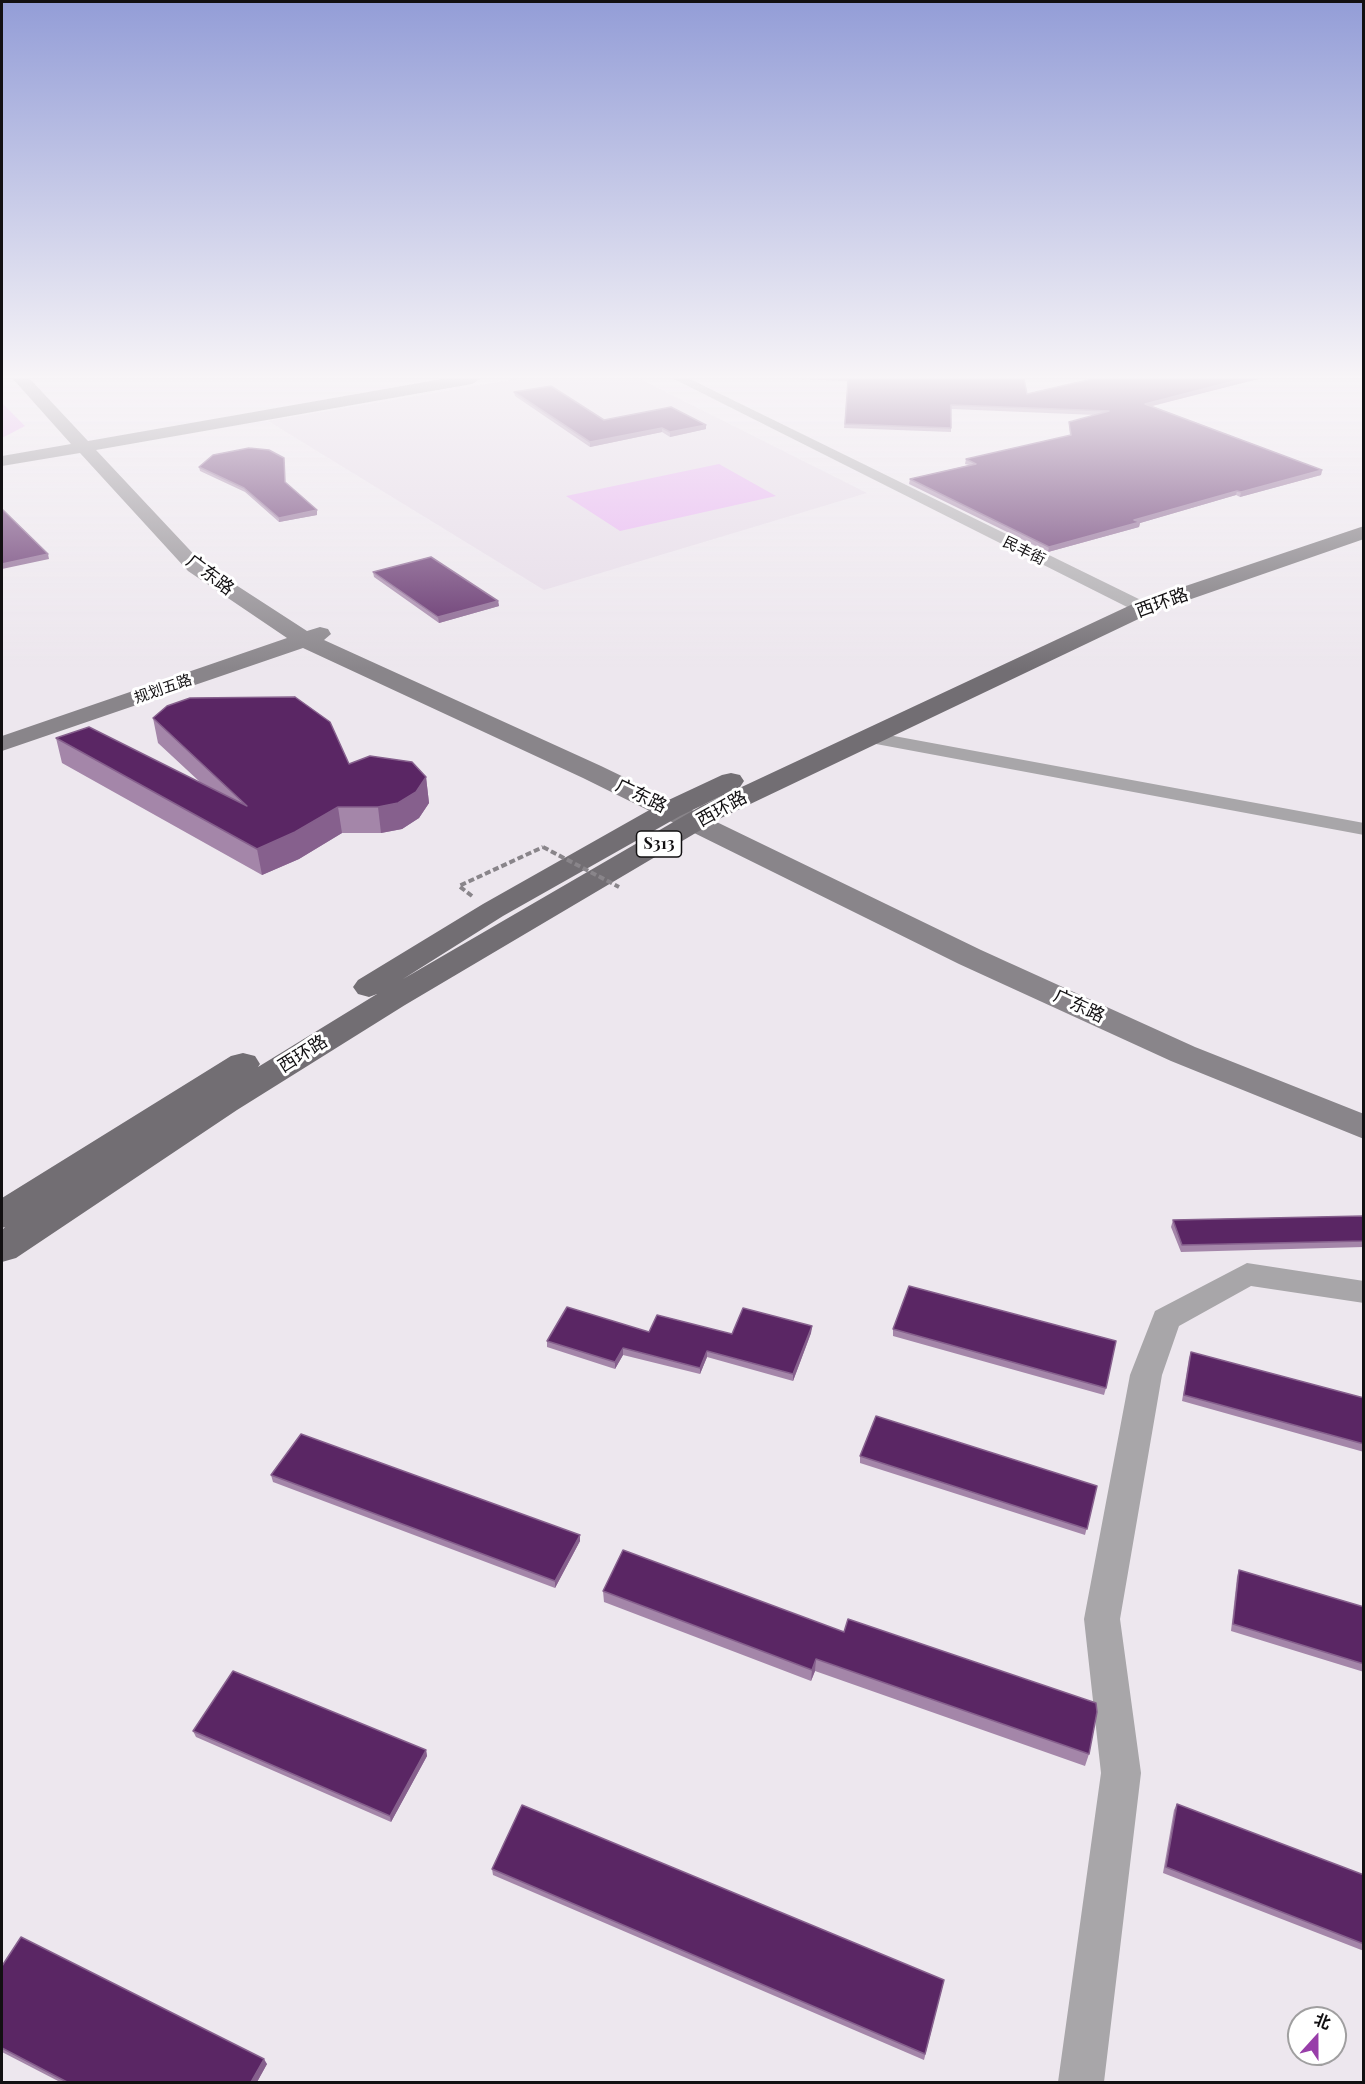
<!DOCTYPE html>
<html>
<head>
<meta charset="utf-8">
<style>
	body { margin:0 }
	#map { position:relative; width:1365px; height:2084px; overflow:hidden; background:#ede7ee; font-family:"Playfair Display","Noto Sans SC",serif }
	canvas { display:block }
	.frame { position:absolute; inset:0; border:3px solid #121012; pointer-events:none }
	.north { position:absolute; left:1287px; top:2006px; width:60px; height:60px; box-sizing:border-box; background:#fff; border:2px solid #a09fa0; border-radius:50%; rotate:21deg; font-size:16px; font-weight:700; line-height:24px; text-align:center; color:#121012 }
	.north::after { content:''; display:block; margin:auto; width:21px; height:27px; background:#983ea9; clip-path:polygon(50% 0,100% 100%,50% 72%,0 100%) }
</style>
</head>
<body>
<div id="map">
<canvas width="1365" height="2084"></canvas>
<div class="frame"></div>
<div class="north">北</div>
</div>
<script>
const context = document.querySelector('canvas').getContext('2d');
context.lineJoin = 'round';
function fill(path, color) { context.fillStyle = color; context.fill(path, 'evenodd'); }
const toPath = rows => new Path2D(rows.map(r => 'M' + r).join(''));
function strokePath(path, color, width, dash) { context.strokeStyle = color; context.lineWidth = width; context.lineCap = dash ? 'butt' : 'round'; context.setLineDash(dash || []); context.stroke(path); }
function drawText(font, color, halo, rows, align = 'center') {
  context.font = font + ' "Playfair Display","Noto Sans SC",serif'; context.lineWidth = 6; context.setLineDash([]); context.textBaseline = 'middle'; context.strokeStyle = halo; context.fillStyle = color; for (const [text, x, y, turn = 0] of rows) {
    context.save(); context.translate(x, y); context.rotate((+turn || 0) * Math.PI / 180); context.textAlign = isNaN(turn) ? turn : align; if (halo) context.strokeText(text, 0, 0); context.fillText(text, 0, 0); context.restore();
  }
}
const built = toPath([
	[516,379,640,379,867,493,544,590,268,421]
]);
const green = toPath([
	[2,403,25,426,2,438],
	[719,464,776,496,620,531,566,496]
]);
const path = toPath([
	[472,896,459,886,543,847]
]);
const street = toPath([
	[674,379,690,379,1149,604,1151,608,1149,612,1137,612,674,379],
	[867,731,1364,823,1364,835,860,741,857,737,860,733,867,731],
	[1247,1263,1364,1281,1364,1303,1251,1286,1179,1326,1162,1375,1120,1619,1141,1773,1104,2082,1058,2082,1101,1773,1084,1619,1130,1375,1155,1311,1247,1263]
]);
const secondary = toPath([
	[13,379,30,379,88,441,442,379,480,379,472,384,96,450,202,563,307,631,320,627,328,629,331,634,324,640,601,766,981,950,1195,1047,1364,1114,1364,1139,1171,1061,959,964,583,778,303,648,2,751,2,736,287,638,188,571,80,453,2,466,2,456,71,444,13,379]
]);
const primary = toPath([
	[1364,526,1364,539,1151,613,721,818,405,1005,237,1110,16,1258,2,1262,2,1230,5,1227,2,1228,2,1198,231,1056,243,1053,255,1056,260,1064,258,1067,377,994,369,997,358,994,353,987,358,980,483,904,660,804,722,775,731,773,740,775,744,781,740,787,680,816,503,916,403,979,701,806,1135,603,1364,526]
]);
const pathBridge = toPath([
	[543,847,619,887]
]);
const wall = toPath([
	[796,379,1024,379,1027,394,1092,379,1258,379,1152,406,1322,470,1321,475,1240,497,1236,495,1140,523,1139,527,1048,552,909,484,910,479,969,465,965,464,966,459,1070,436,1069,422,1095,415,951,409,951,432,844,428,848,381],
	[514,392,604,420,706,429,670,437,662,432,590,447,515,396],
	[285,462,285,483,317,510,317,515,279,522,245,492,200,471,199,467],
	[373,572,498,601,499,606,439,623,374,577],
	[153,718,349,764,426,777,429,803,419,818,402,829,381,833,342,833,299,859,262,875,62,763,56,738,200,782,158,743],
	[1364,1216,1364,1247,1181,1252,1171,1227,1173,1220],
	[812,1326,811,1333,793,1381,707,1357,700,1374,623,1355,615,1369,547,1347,547,1341,649,1332,732,1334],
	[893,1329,1106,1388,1104,1395,893,1336],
	[1191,1352,1364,1398,1364,1452,1182,1401,1189,1358],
	[860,1456,1097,1486,1085,1535,860,1463],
	[271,1475,580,1541,555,1588,273,1482],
	[623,1550,1089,1754,1085,1766,815,1671,811,1681,604,1602,603,1591],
	[1239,1570,1364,1607,1364,1672,1231,1631,1237,1577],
	[193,1731,426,1750,427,1756,391,1822,196,1737],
	[1177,1804,1364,1875,1364,1951,1163,1873,1174,1810],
	[492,1869,944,1980,924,2060,493,1875],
	[2,1966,267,2064,257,2082,60,2082,2,2052]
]);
const shadedWall = toPath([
	[1242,379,1258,379,1144,408,1145,404],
	[706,425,706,429,670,437,670,432],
	[662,428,662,432,590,447,590,442],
	[1322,470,1321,475,1240,497,1241,492],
	[1237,491,1236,495,1140,523,1139,527,1048,552,1049,547,1134,520],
	[317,510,317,515,279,522,279,518],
	[48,554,49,559,2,569,2,564],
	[498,601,499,606,439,623,438,617],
	[426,777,429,803,419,818,402,829,381,833,378,807],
	[338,807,342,833,299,859,262,875,257,849],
	[812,1326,811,1333,793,1381,793,1374],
	[623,1348,623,1355,615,1369,615,1362],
	[707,1351,707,1357,700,1374,700,1368],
	[580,1535,580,1541,555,1588,555,1581],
	[816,1659,815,1671,811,1681,812,1670],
	[426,1750,427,1756,391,1822,390,1816],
	[264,2059,267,2064,257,2082,251,2082]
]);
const building = toPath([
	[848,379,1024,379,1027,394,1092,379,1242,379,1145,404,1322,470,1241,492,1237,491,1134,520,1140,522,1049,547,910,479,976,464,966,459,1071,435,1069,422,1109,411,951,405,951,428,845,424,848,379],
	[551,386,604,420,671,407,706,425,670,432,662,428,590,442,514,392,551,386],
	[249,448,269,450,284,458,285,482,317,510,279,518,244,488,199,467,213,455,249,448],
	[2,509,48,554,2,564,2,509],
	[431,557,498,601,438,617,373,572,431,557],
	[295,697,330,722,349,764,370,756,412,762,426,777,416,792,398,803,378,807,338,807,295,832,257,849,56,738,89,727,247,806,153,718,167,706,190,698,295,697],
	[1364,1216,1364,1241,1182,1245,1173,1220,1364,1216],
	[909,1286,1116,1341,1106,1388,893,1329,909,1286],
	[567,1307,649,1332,657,1315,732,1334,743,1308,812,1326,793,1374,707,1351,700,1368,623,1348,615,1362,547,1341,567,1307],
	[1191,1352,1364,1398,1364,1444,1184,1395,1191,1352],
	[876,1416,1097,1486,1087,1529,860,1456,876,1416],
	[301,1434,580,1535,555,1581,271,1475,301,1434],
	[623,1550,844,1632,848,1619,1096,1703,1097,1712,1089,1754,816,1659,812,1670,603,1591,623,1550],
	[1239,1570,1364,1607,1364,1664,1233,1624,1239,1570],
	[233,1671,426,1750,390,1816,193,1731,233,1671],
	[1177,1804,1364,1875,1364,1944,1166,1867,1177,1804],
	[522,1805,944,1980,925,2054,492,1869,522,1805],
	[21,1937,264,2059,251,2082,67,2082,2,2048,2,1966,21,1937]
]);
const farStreetnames = [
	["民丰街",1024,551,26],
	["规划五路",163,689,-19]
];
const shields = [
	[659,844,45]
];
const shieldNames = [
	["S313",659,844]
];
const streetNames = [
	["广东路",210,575,37],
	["西环路",1162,603,-20],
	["广东路",641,796,26],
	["西环路",722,809,-29],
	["广东路",1079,1006,25],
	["西环路",303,1054,-32]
];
fill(built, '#e5dae7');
fill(green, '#e7adf2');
strokePath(path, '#89858a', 4, [6, 3]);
fill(street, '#a8a6a9');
fill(secondary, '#89858a');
fill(primary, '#726e73');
strokePath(pathBridge, '#89858a', 4, [6, 3]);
fill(wall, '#a486a9');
fill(shadedWall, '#86608d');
fill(building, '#5a2664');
strokePath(building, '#86608d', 1.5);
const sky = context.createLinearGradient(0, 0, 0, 671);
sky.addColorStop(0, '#939dd7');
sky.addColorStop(0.56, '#f7f4f7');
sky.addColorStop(1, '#f7f4f700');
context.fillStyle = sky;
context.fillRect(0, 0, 1365, 671);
drawText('15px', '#121012', '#fff', farStreetnames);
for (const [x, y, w] of shields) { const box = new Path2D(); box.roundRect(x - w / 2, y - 13, w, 26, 4.5); context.fillStyle = '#fff'; context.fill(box); strokePath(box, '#121012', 1.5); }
drawText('bold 16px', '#121012', null, shieldNames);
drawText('18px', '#121012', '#fff', streetNames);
</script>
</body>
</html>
